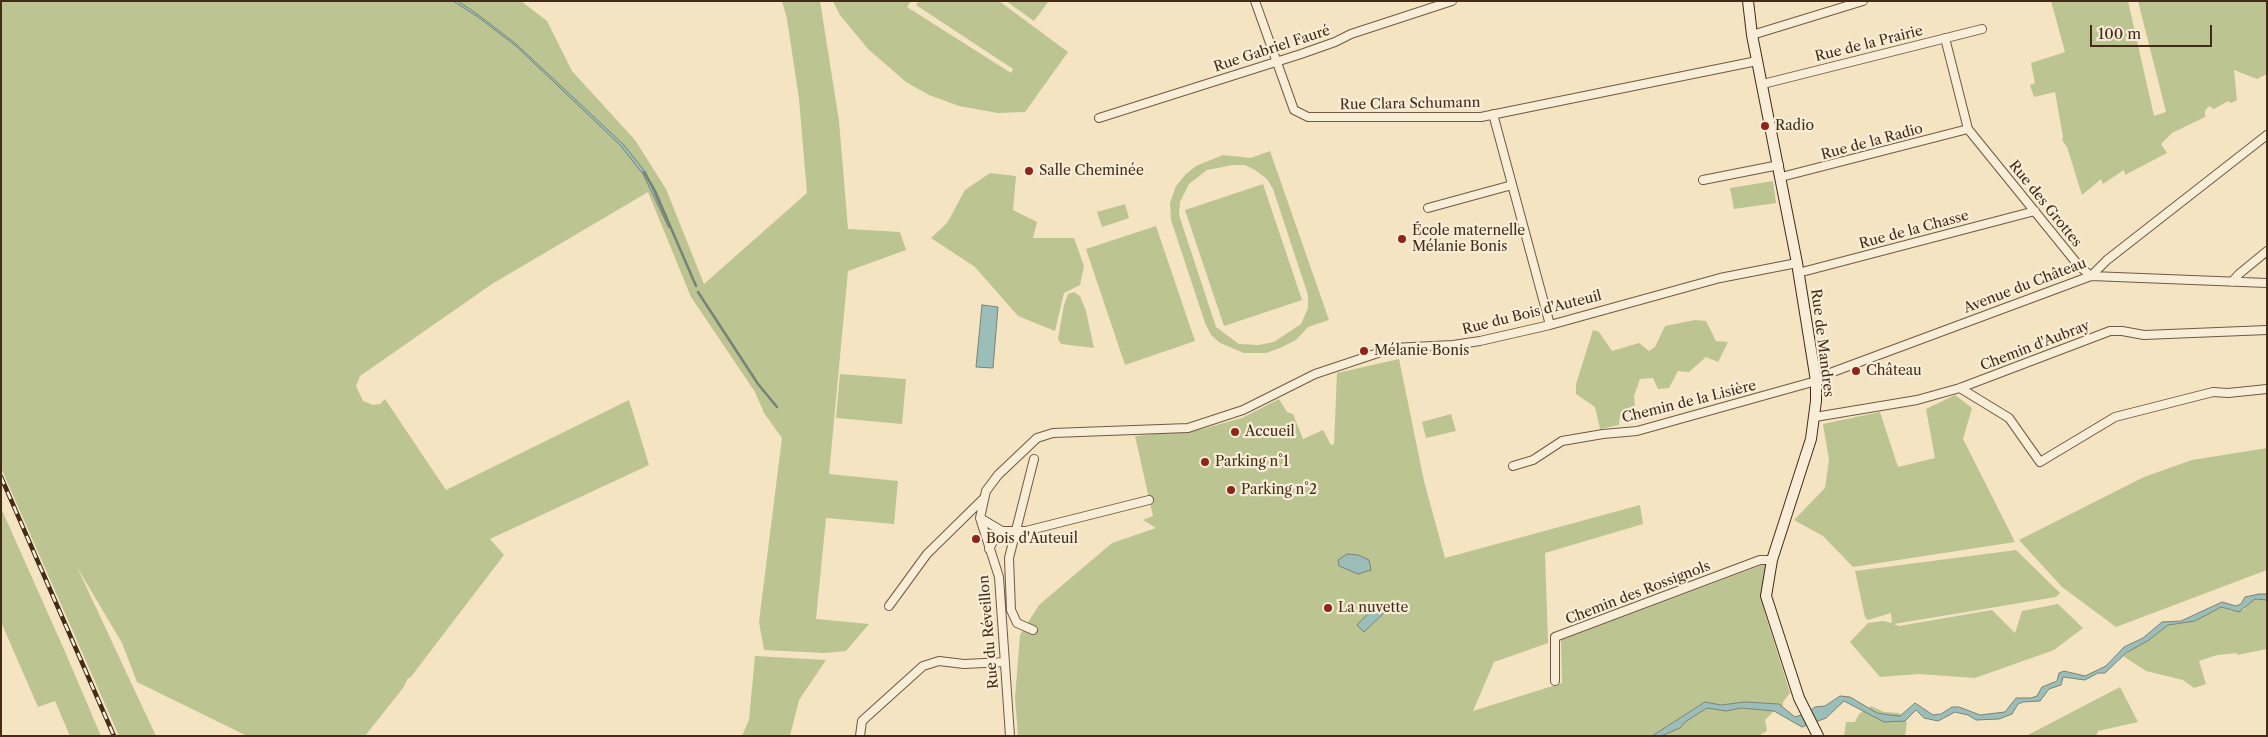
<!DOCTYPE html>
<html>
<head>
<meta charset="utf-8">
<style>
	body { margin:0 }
	#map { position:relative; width:2268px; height:737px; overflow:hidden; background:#f4e4c2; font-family:"Libre Caslon Text",serif }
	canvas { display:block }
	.frame { position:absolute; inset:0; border:2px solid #432b17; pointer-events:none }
	.scale { position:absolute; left:2090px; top:25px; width:122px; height:22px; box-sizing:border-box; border:2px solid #432b17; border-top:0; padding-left:6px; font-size:15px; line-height:18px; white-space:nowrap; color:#432b17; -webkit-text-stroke:4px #f8edd7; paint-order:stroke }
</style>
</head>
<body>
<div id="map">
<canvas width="2268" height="737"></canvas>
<div class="frame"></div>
<div class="scale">100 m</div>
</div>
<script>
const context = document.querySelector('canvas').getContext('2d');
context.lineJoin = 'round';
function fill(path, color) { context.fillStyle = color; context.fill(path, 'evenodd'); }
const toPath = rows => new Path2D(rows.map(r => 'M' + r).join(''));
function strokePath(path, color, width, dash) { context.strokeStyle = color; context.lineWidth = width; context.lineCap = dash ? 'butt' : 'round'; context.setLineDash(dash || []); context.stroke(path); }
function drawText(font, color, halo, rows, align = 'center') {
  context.font = font + ' "Libre Caslon Text",serif'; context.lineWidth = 4.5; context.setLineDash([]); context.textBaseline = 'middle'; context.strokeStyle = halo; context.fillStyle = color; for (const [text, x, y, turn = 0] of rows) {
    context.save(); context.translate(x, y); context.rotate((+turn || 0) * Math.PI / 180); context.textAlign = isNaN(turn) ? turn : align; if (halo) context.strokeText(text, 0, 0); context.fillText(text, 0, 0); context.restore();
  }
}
const green = toPath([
	[1,1,521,1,547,21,572,71,635,140,666,189,704,284,807,193,799,99,787,19,782,1,820,1,839,121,848,229,900,232,906,250,848,271,829,474,898,481,894,524,826,518,816,619,869,624,846,651,824,653,764,650,759,622,782,438,764,413,755,392,691,297,648,192,492,284,360,376,356,386,363,401,373,405,380,404,385,399,446,490,629,400,649,465,490,539,504,555,410,678,408,678,403,688,365,736,247,736,137,682,122,643,77,567,156,736,119,736,1,468],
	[833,1,911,1,907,7,1011,73,1013,69,916,5,919,1,999,1,1068,52,1025,112,998,113,959,106,929,95,906,82,868,49,840,15],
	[1006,1,1049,1,1034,21],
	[2051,1,2128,1,2154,116,2166,112,2138,1,2267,1,2267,74,2257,79,2234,70,2237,100,2231,103,2228,101,2214,109,2209,106,2205,111,2205,117,2172,133,2161,144,2167,153,2125,175,2124,170,2103,184,2101,179,2082,195,2067,147,2062,140,2063,137,2055,92,2034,97,2030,85,2035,83,2031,63,2065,52],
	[1270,151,1329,320,1308,327,1296,340,1280,348,1266,353,1244,353,1220,343,1211,335,1205,323,1171,220,1170,203,1176,186,1185,175,1196,166,1223,155,1251,158],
	[1233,165,1245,165,1255,170,1267,179,1273,189,1308,295,1308,308,1301,324,1274,342,1258,345,1239,344,1216,327,1179,215,1180,202,1189,184,1207,170],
	[990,173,1016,176,1013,210,1037,222,1033,238,1074,238,1084,266,1080,285,1064,293,1055,331,1018,316,975,267,931,238,947,223,965,190],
	[1773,181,1776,203,1734,209,1730,188],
	[1263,184,1302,300,1224,326,1185,210],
	[1125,204,1129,218,1102,227,1097,212],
	[1156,226,1195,341,1125,365,1086,249],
	[1074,292,1080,296,1086,311,1094,348,1061,344,1058,339,1064,305,1068,294],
	[1695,320,1706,321,1716,341,1728,342,1718,362,1706,357,1689,372,1678,371,1669,388,1658,389,1653,378,1640,379,1634,396,1635,407,1620,416,1619,425,1600,429,1595,407,1576,394,1576,384,1593,330,1599,332,1612,351,1639,343,1649,351,1655,347,1665,326],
	[1399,359,1424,481,1445,558,1640,505,1643,524,1545,553,1548,643,1494,662,1473,711,1562,683,1561,640,1765,564,1764,610,1790,693,1783,702,1783,706,1745,702,1721,705,1705,702,1652,736,1018,736,1015,698,1020,635,1039,605,1112,543,1156,528,1143,520,1153,516,1135,436,1202,429,1242,418,1279,399,1287,412,1293,414,1303,439,1323,430,1331,445,1334,444,1337,373],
	[840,374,906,379,902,424,836,418],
	[1955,395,1972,408,1963,439,2015,542,1853,567,1823,536,1794,520,1825,488,1829,460,1823,424,1880,412,1898,467,1935,458,1926,409],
	[1451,414,1456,431,1426,438,1422,422],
	[2267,448,2267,570,2116,627,2062,587,2019,540,2144,477,2192,460],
	[1,508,66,654,101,736,70,736,55,701,38,707,1,622],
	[2016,550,2060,593,2056,597,1894,624,1899,626,1992,610,2015,633,2022,611,2058,604,2083,628,2054,650,1975,678,1919,674,1880,677,1850,642,1868,623,1883,621,1892,623,1891,613,1868,620,1865,617,1855,571],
	[2255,599,2267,600,2267,649,2237,655,2237,653,2217,655,2199,661,2206,684,2194,688,2183,680,2146,671,2123,656,2168,625,2195,621,2221,607,2232,611,2244,610,2248,603],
	[755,656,826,660,799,700,790,736,742,736,749,720],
	[2120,687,2138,722,2098,731,2096,736,2026,736],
	[1871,706,1884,712,1899,713,1907,723,1905,736,1844,736,1846,722,1855,722,1859,714],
	[1707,708,1726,711,1741,708,1774,711,1765,720,1767,731,1758,736,1661,736,1680,728,1685,722]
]);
const water = toPath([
	[453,1,458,1,477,14,515,43,624,145,646,173,669,228,643,174,620,145,516,46,478,17,453,1],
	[982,305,998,307,993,368,976,367,982,305],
	[1347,554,1358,555,1369,560,1371,570,1358,574,1339,566,1338,560,1347,554],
	[2259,594,2267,594,2267,600,2255,599,2239,612,2221,607,2195,621,2168,625,2149,640,2126,653,2105,673,2098,673,2085,680,2063,677,2061,685,2049,689,2040,701,2023,702,2018,704,2012,714,1999,719,1976,720,1968,715,1955,712,1938,721,1924,718,1916,710,1905,721,1884,722,1844,701,1826,718,1802,727,1774,711,1741,708,1726,711,1707,708,1685,722,1680,728,1661,736,1652,736,1705,702,1721,705,1745,702,1779,704,1795,717,1807,713,1815,707,1825,706,1840,696,1850,697,1877,713,1890,715,1900,716,1915,703,1933,715,1941,714,1952,707,1959,707,1980,715,2005,712,2016,698,2031,698,2037,696,2042,687,2057,681,2059,673,2064,671,2085,676,2106,666,2124,647,2143,638,2162,622,2181,621,2222,602,2236,606,2241,604,2245,597,2259,594],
	[1378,603,1386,611,1364,632,1357,625,1378,603]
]);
const stream = toPath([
	[644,172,655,191,696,286],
	[698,292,758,384,777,407]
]);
const street = toPath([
	[1255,1,1294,110,1308,117,1481,117,1757,61],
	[1752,35,1863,1],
	[1945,38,1968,129,2079,266,2091,276,2267,283],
	[1763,84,1982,29],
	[1493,114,1550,325],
	[1099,118,1301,54,1335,42,1351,34,1452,1],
	[1781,177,1968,129],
	[1703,180,1779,165],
	[1428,208,1512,185],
	[1798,273,2035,211],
	[2232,282,2239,274,2267,251],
	[1960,388,2009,418,2040,462,2115,417,2213,392,2228,393,2267,389],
	[1815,417,1917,400,1960,388,2110,331,2122,331,2144,335,2267,330],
	[1513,466,1533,460,1562,441,1603,434,1637,431,1816,381,1822,376,2091,276,2107,260,2267,135],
	[980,518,1002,531],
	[989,549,996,536,1002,531,1026,531,1149,500],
	[889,606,927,554,983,499],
	[1033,630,1017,623,1011,610,1009,558,1034,459],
	[1555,681,1555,637,1760,560,1772,560],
	[860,736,862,721,923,666,939,661,964,664,1005,662],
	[1010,736,999,577,980,518,986,491,998,475,1037,438,1053,433,1188,428,1243,410,1315,374,1393,348,1453,345,1480,341,1550,325,1720,278,1797,263]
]);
const secondary = toPath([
	[1748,1,1752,35,1797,263,1816,381,1816,401,1811,439,1772,560,1766,596,1799,698,1818,736]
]);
const rail = toPath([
	[1,477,114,736]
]);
const markers = [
	[1765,126,5,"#8f2418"],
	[1029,171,5,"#8f2418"],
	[1402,239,5,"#8f2418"],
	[1364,351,5,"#8f2418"],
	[1856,371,5,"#8f2418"],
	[1235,432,5,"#8f2418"],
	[1205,462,5,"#8f2418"],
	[1231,490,5,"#8f2418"],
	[976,539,5,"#8f2418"],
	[1328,608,5,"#8f2418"]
];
const streetNames = [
	["Rue de la Prairie",1869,44,-14],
	["Rue Gabriel Fauré",1272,49,-18],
	["Rue Clara Schumann",1410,104,-1],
	["Rue de la Radio",1872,142,-15],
	["Rue des Grottes",2045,204,51],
	["Rue de la Chasse",1914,230,-15],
	["Avenue du Château",2025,286,-21],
	["Rue du Bois d'Auteuil",1532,313,-14],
	["Rue de Mandres",1822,343,83],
	["Chemin d'Aubray",2035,346,-21],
	["Chemin de la Lisière",1689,402,-14],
	["Chemin des Rossignols",1638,593,-21],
	["Rue du Réveillon",989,632,-95]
];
const poiNames = [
	["Radio",1775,126],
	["Salle Cheminée",1039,171],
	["École maternelle",1412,231],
	["Mélanie Bonis",1412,247],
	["Mélanie Bonis",1374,351],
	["Château",1866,371],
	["Accueil",1245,432],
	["Parking n°1",1215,462],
	["Parking n°2",1241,490],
	["Bois d'Auteuil",986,539],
	["La nuvette",1338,608]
];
fill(green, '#bcc492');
fill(water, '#9cbeb8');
strokePath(water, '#788378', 1);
strokePath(stream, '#788378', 2.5);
strokePath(street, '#6f5942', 10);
strokePath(secondary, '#432b17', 12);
strokePath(street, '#f8edd7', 8);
strokePath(secondary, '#f8edd7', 10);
strokePath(rail, '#432b17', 4.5);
strokePath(rail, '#f8edd7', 2.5, [8]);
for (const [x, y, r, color] of markers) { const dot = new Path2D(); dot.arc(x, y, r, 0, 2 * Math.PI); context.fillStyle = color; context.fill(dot); strokePath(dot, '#f8edd7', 2); }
drawText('14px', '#432b17', '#f8edd7', streetNames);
drawText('14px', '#432b17', '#f8edd7', poiNames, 'left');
</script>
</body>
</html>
